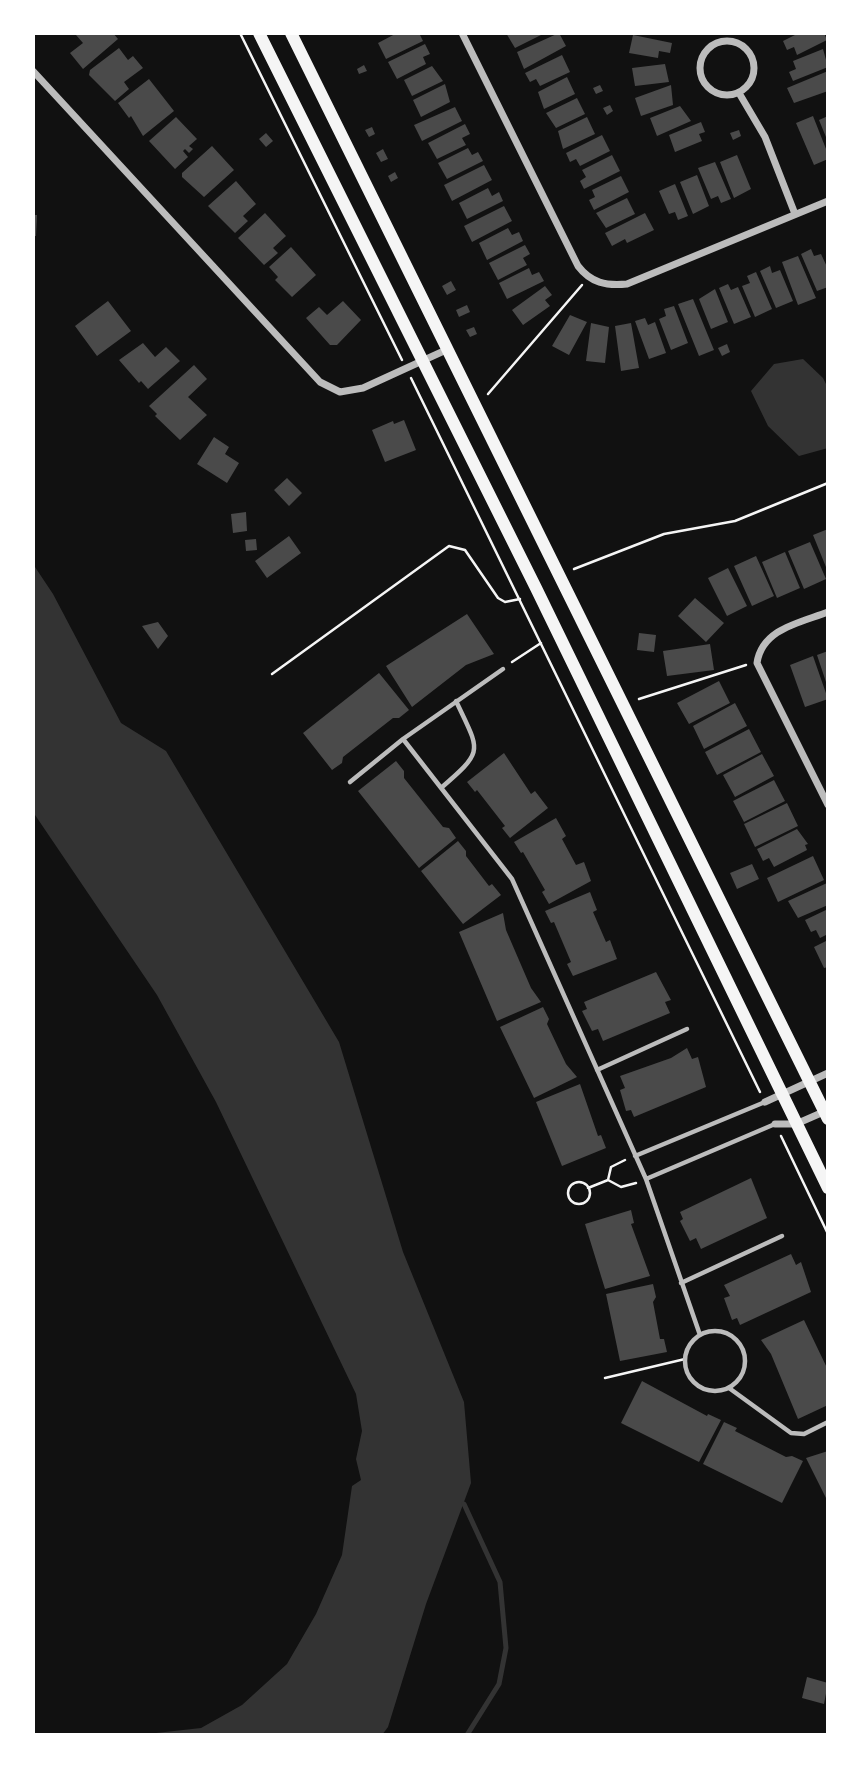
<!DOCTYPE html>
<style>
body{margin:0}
#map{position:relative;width:861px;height:1768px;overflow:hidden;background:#111;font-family:"Playfair Display",serif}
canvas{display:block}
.frame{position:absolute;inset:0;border:35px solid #fff;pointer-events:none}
</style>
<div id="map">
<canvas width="861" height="1768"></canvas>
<div class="frame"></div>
</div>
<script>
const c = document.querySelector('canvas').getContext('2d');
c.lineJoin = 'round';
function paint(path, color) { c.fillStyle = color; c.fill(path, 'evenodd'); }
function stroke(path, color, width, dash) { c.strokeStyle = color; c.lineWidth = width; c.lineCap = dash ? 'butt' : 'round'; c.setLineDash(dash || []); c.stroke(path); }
paint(new Path2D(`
 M803,359l20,19 5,10v60l-29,8 -31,-30 -17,-35 23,-27z
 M33,564l20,30 68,129 45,28 173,291 64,210 61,150 7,81 -45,121 -38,123 -6,8h-244l63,-7 41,-23 45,-41 29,-50 26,-59 10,-69 9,-6 -5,-21 6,-28 -6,-37 -140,-292 -59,-107 -124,-183z`), '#333');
stroke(new Path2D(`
 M464,1504l36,78 6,66 -7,36 -32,51`), '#333', 5);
paint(new Path2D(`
 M79,33h34l5,6 -35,30 -13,-16 13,-10 -7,-8z
 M397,33h22l4,8 -37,18 -8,-16z
 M506,33h39l-30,15z
 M559,33l7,13 -42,23 -7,-17z
 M799,33h25l3,7 -30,15 -3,-8 -7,3 -4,-9z
 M633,35l39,8 -2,10 -11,-2 -1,7 -29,-5z
 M425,44l5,10 -7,3 3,7 -29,15 -9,-17z
 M119,48l9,12 5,-4 10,12 -19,14 5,7 -14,12 -26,-26 1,-5z
 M823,49l5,18 -35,14 -4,-9 7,-3 -3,-8z
 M562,55l8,17 -30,14 -4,-7 -6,3 -5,-9z
 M665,64l4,18 -34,4 -3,-18z
 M364,65l3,6 -8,3 -2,-5z
 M432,66l11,15 -31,15 -8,-16z
 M828,71v20l-34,12 -7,-15z
 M567,77l8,17 -31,15 -6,-17z
 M149,79l25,32 -31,25 -12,-20 -2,2 -11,-15z
 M445,84l5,18 -29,15 -8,-17z
 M600,85l3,6 -7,3 -3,-6z
 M671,85l2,20 -32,11 -6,-18z
 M577,98l8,16 -29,14 -10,-15z
 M610,105l3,6 -6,4 -4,-7z
 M680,106l11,15 -34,15 -7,-18z
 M455,107l7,14 -40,20 -8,-16z
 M813,116l15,38v5l-14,6 -18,-42z
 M828,116v26l-9,-22z
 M176,117l21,22 -8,7 4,3 -4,4 -4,-4 -2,2 5,6 -13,12 -26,-28z
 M587,117l8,17 -32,15 -5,-18z
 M701,122l4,10 -6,2 3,7 -27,11 -6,-17z
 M465,124l5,10 -8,4 4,7 -29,14 -9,-16z
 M372,127l3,7 -6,3 -4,-7z
 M739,130l2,6 -8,4 -3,-7z
 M266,133l7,8 -7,6 -7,-8z
 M602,135l8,16 -30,15 -4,-7 -6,3 -4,-9z
 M212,146l22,24 -30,27 -22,-20v-4z
 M468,148l4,7 6,-3 5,9 -36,18 -9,-16z
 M383,149l5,10 -7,3 -5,-9z
 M612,155l8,16 -36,18 -4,-8 6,-4 -4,-7z
 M737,155l14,34 -17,9 -14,-36z
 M715,162l16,37 -10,4 -3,-7 -7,3 -13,-31z
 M484,165l8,15 -40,21 -8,-16z
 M395,172l3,6 -7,4 -3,-6z
 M697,175l12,31 -16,8 -13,-32z
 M621,176l8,16 -35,18 -5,-10 6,-3 -3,-7z
 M236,181l20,23 -13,12 5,5 -13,12 -27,-27z
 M675,184l13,32 -10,4 -3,-8 -6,2 -10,-23z
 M488,188l4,8 7,-4 4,9 -36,18 -8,-16z
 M627,198l8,16 -29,14 -10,-15z
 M504,206l8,15 -40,21 -8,-16z
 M265,213l21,23 -13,12 5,5 -14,12 -26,-27z
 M645,213l9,17 -27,13 -2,-4 -13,7 -7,-13z
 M33,215h4l-1,21h-3z
 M508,228l4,7 7,-3 4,9 -36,19 -8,-17z
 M525,245l5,9 -7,4 4,7 -29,15 -9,-17z
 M291,247l25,28 -24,22 -17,-17 3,-3 -9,-10z
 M811,249l3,7 7,-2 7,15v18l-11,4 -16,-37z
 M798,256l18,42 -18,7 -16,-43z
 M770,266l2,7 8,-3 13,31 -17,7 -16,-37z
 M529,268l3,7 7,-3 5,9 -37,18 -8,-16z
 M756,272l16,37 -17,8 -13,-31 8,-3 -3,-7z
 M451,281l5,9 -9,5 -5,-9z
 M728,284l3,6 7,-3 13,30 -17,7 -15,-36z
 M545,286l7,9 -7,5 5,6 -27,19 -11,-15z
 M715,289l13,33 -17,7 -12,-30z
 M693,299l21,51 -15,6 -21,-52z
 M108,301l23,30 -34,25 -22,-30z
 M343,301l18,19 -24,25h-7l-24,-27 13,-11 8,8z
 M467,305l3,7 -11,5 -3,-7z
 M674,306l14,37 -17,7 -12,-31 7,-3 -2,-7z
 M570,315l17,7 -18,33 -17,-9z
 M645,318l3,7 7,-3 11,31 -17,6 -14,-38z
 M591,323l18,4 -4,36 -19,-2z
 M631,323l8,45 -18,3 -6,-45z
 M474,327l3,7 -7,3 -4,-7z
 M143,343l12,14 11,-10 14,14 -32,28 -7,-8 -2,2 -20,-23z
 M727,344l3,8 -8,4 -4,-8z
 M194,365l13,14 -19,18 19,18 -27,25 -25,-24 2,-2 -8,-8z
 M404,420l12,30 -31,12 -13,-32 21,-9 1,3z
 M214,437l15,10 -4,7 14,9 -12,20 -30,-19z
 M287,478l15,15 -13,13 -15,-16z
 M246,512l1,19 -14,2 -2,-19z
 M828,529v43l-15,-37z
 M289,536l12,17 -34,25 -12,-17z
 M256,539l1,11 -11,1 -1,-11z
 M810,542l16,37 -22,10 -16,-38z
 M785,552l15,36 -23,10 -15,-36z
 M756,556l18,40 -22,10 -18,-40z
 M728,568l19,38 -20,10 -19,-38z
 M695,598l29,25 -18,19 -28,-26z
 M467,614l27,40 -28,11 -54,42 -26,-41z
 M158,622l10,14 -10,13 -16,-23z
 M639,633l17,2 -2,17 -17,-2z
 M710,644l4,26 -47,6 -4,-25z
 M828,651v34h-1l-10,-30z
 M813,656l15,43 -23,8 -15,-42z
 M379,673l30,37 -10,8h-6l-50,39 -1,6 -10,7 -29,-37z
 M719,681l11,22 -41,21 -12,-21z
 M735,703l12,23 -43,23 -11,-23z
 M749,729l12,23 -44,23 -12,-23z
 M504,753l27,41 4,-3 13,17 -38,30 -8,-10 3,-2 -28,-36 -2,2 -8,-10z
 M762,754l12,22 -39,21 -12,-22z
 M396,761l8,10v7l39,49 6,1 7,10 -37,30 -61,-77z
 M774,780l11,21 -41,21 -11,-21z
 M787,803l11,23 -43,21 -11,-23z
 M556,818l10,18 -4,3 14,26 8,-3 7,19 -42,23 -7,-12 3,-2 -22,-38 -2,1 -7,-11z
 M797,829l11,15 -3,1 2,5 -33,17 -5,-9 -6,3 -6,-12z
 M458,841l8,10v5l23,30 3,-2 9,11 -38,29 -42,-53z
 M813,856l11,24 -46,22 -11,-24z
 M752,864l7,15 -22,10 -7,-16z
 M827,883l1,22 -30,13 -10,-17z
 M590,892l7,18 -4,2 13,30 4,-2 7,19 -44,17 -6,-12 4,-2 -17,-40 -3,1 -6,-12z
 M828,909v25l-8,4 -4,-8 -5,2 -6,-12z
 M503,913l3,17 25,58 10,14 -44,19 -38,-89z
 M828,940v27l-4,1 -10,-21z
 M656,972l15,28 -6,2 5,11 -67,28 -5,-12 -6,2 -10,-20 5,-2 -3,-7z
 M543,1007l6,12 -2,5 19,40 11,13 -43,21 -34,-71z
 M687,1048l5,11 6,-2 8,30 -72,30 -3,-7 -5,1 -6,-21 5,-2 -5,-12 51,-18z
 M580,1084l18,52 3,-1 5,13 -44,18 -26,-64z
 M751,1178l16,40 -66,31 -5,-11 -6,3 -10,-20 3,-2 -3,-7z
 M631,1210l3,13 -3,1 19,52 -45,13 -20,-65z
 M791,1254l5,11 5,-3 10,30 -71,33 -3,-7 -5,2 -8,-22 6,-2 -6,-11z
 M653,1284l3,13 -3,5 7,37h4l3,13 -47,9 -14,-67z
 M804,1320l24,50v35l-30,14 -27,-65 -10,-14z
 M642,1381l65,35 1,-2 13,6 -22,42 -78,-39z
 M724,1422l13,6 -2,3 51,26 6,-1 11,5 -21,42 -79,-39z
 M828,1451v51l-22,-44z
 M807,1677l21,6 -4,21 -22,-6z`), '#4a4a4a');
stroke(new Path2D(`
 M240,33l162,327
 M411,378l349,714
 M488,394l94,-109
 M574,569l90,-35 71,-13 93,-38
 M512,662l29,-19
 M272,674l177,-128 16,4 33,48 7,4 15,-3
 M639,699l107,-34
 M781,1136l47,98
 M625,1160l-14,7 -3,13 13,7 15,-4
 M568 1193a11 11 0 1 1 22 0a11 11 0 1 1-22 0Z
 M588,1188l20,-8
 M605,1378l80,-19`), '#f5f5f5', 2.5);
stroke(new Path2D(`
 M403,739l109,140 134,300 54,156
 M350,782l53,-43 100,-70
 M441,788c44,-38 39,-36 15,-87
 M597,1070l90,-41
 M635,1156l130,-54
 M646,1179l129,-55
 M681,1283l101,-47
 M685 1361a30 30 0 1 1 60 0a30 30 0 1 1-60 0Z
 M729,1388l62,45 13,1 24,-12`), '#bcbcbc', 4.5);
stroke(new Path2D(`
 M462,33l116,233c13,17 28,20 49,18l201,-83
 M700 68a27 27 0 1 1 54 0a27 27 0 1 1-54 0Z
 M33,71l287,311 20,10 23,-4 83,-38
 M739,93l26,44 30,77
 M828,612c-29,11 -66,17 -71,51l71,142
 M765,1102l63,-29
 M775,1124h21l32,-14`), '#bcbcbc', 7);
stroke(new Path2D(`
 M259,33l277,555 292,600
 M291,33l537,1086`), '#f5f5f5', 12);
</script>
